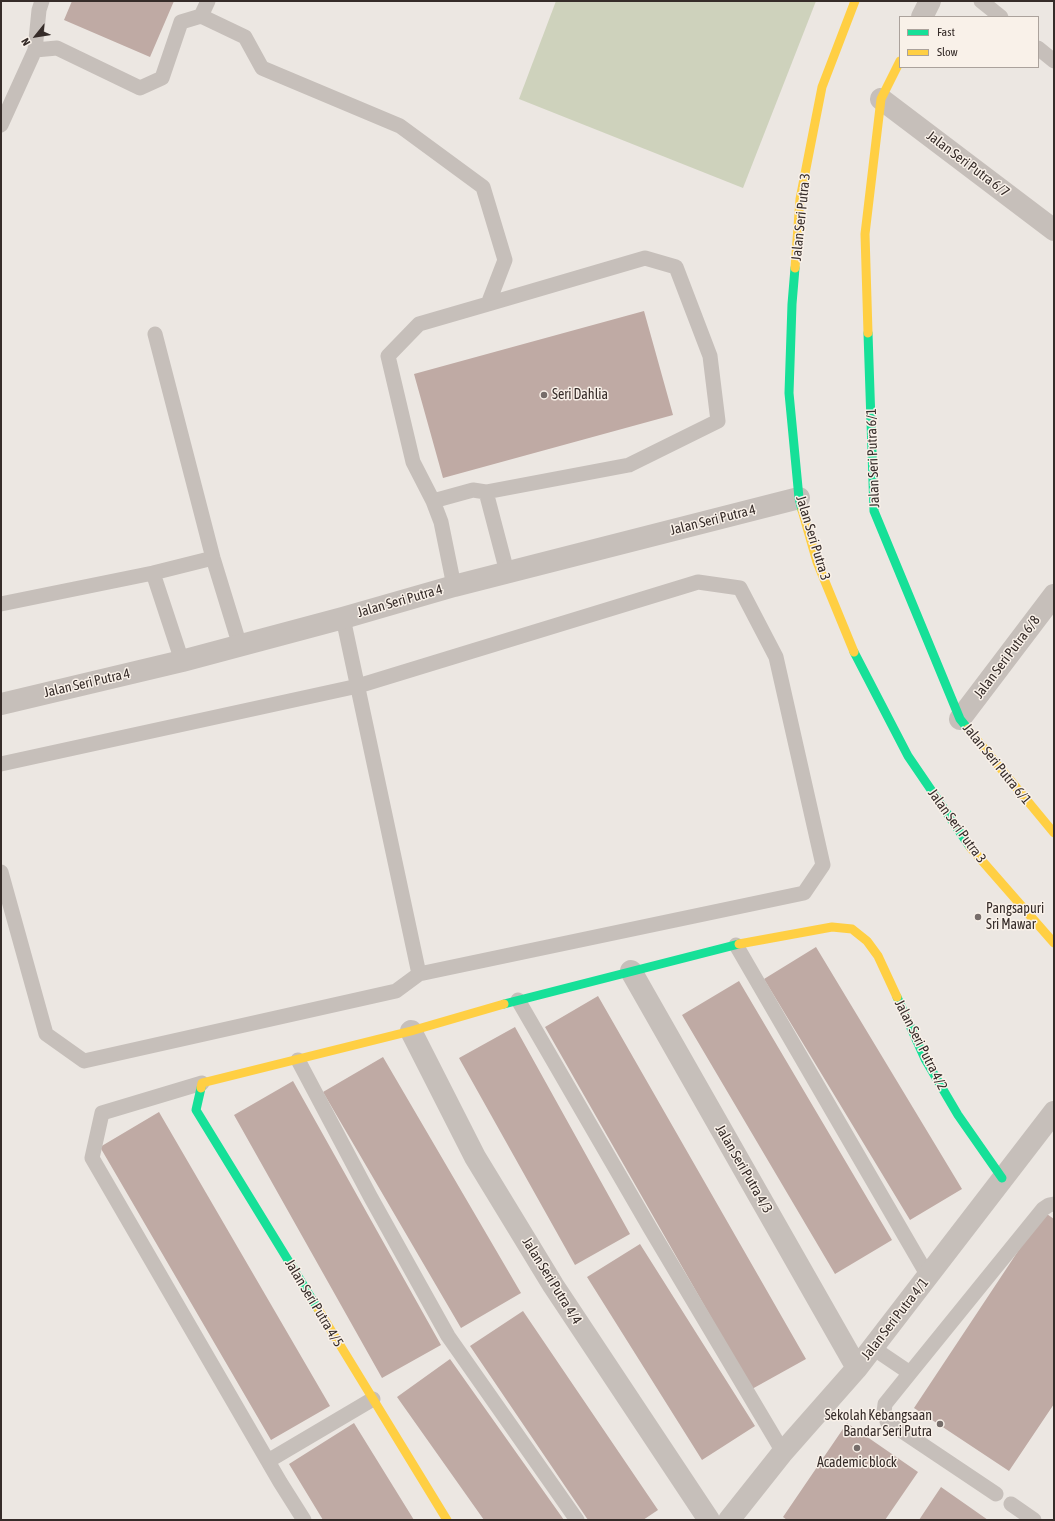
<!DOCTYPE html>
<style>
body{margin:0}
#map{position:relative;width:1055px;height:1521px;overflow:hidden;background:#ece7e2;font-family:"Asap Condensed",sans-serif}
canvas{display:block}
.frame{position:absolute;inset:0;border:2px solid #362c29;pointer-events:none}
.legend{position:absolute;left:899px;top:16px;width:140px;height:52px;box-sizing:border-box;background:#f9f1e9;border:1px solid #aba29c;margin:0;padding:5px 7px;list-style:none;font-size:12px;color:#362c29}
.legend li{display:flex;align-items:center;gap:8px;height:20px}
.legend b{width:20px;border:1px solid #aba29c}
.north{position:absolute;left:16px;top:16px;width:40px;height:40px;-webkit-text-stroke:3px #f9f1e9;paint-order:stroke;rotate:240deg;font-size:11px;font-weight:700;line-height:16px;text-align:center;color:#362c29}
.north::after{content:'';display:block;margin:auto;width:14px;height:18px;background:#362c29;clip-path:polygon(50% 0,100% 100%,50% 72%,0 100%)}
</style>
<div id="map">
<canvas width="1055" height="1521"></canvas>
<div class="frame"></div>
<ul class="legend">
<li><b style="height:5px;background:#16e098"></b>Fast</li>
<li><b style="height:5px;background:#ffcf43"></b>Slow</li>
</ul>
<div class="north">N</div>
</div>
<script>
const c = document.querySelector('canvas').getContext('2d');
c.lineJoin = 'round';
function paint(path, color) { c.fillStyle = color; c.fill(path, 'evenodd'); }
function stroke(path, color, width, dash) { c.strokeStyle = color; c.lineWidth = width; c.lineCap = dash ? 'butt' : 'round'; c.setLineDash(dash || []); c.stroke(path); }
function label(font, color, halo, rows, align = 'center') {
  c.font = font + ' "Asap Condensed",sans-serif'; c.lineWidth = 3; c.setLineDash([]); c.textBaseline = 'middle'; c.strokeStyle = halo; c.fillStyle = color; for (const [text, x, y, turn = 0] of rows) {
    c.save(); c.translate(x, y); c.rotate((+turn || 0) * Math.PI / 180); c.textAlign = isNaN(turn) ? turn : align; if (halo) c.strokeText(text, 0, 0); c.fillText(text, 0, 0); c.restore();
  }
}
paint(new Path2D(`
 M556,1h260l-73,187 -224,-89z`), '#ced2bc');
paint(new Path2D(`
 M72,1h102l-24,56 -86,-37z
 M644,311l29,104 -230,63 -29,-104z
 M816,947l146,242 -52,31 -146,-241z
 M739,981l153,259 -57,34 -153,-259z
 M598,996l208,363 -54,30 -207,-362z
 M515,1027l115,207 -55,31 -116,-207z
 M383,1057l138,236 -60,35 -138,-236z
 M293,1081l148,264 -59,33 -148,-263z
 M159,1112l171,294 -59,34 -171,-293z
 M1044,1212l10,7v185l-45,67 -95,-63z
 M640,1244l115,182 -53,34 -115,-183z
 M523,1311l135,199 -15,10h-55l-118,-174z
 M450,1359l114,161h-80l-87,-123z
 M354,1423l60,97h-91l-34,-56z
 M847,1423l71,49 -33,48h-98l-4,-3z
 M941,1487l47,33h-69z`), '#bfaaa4');
stroke(new Path2D(`
 M981,1l20,16
 M201,16l7,-15
 M1038,48l16,13
 M35,50l4,-40 3,-9
 M1,125l34,-75 22,-2 83,40 22,-10 19,-56 20,-6 44,21 17,31 138,58 83,61 22,73 -17,44 -69,20 -31,32 25,106 20,39 8,21 13,64
 M155,334l58,224 27,88
 M486,492l21,80
 M433,501l40,-11 13,2 143,-27 89,-44 -8,-65 -34,-89 -31,-9 -157,46
 M153,573l29,88
 M1,604l152,-31 60,-15
 M343,618l76,356
 M1,764l357,-78 340,-104 42,6 36,69 47,208 -19,28 -385,81 -23,17 -312,70 -38,-27 -45,-162
 M736,945l192,331
 M518,1000l132,228 133,224
 M298,1060l72,136 78,140 129,184
 M202,1083l-100,30 -10,45 188,324 24,38
 M873,1348l37,25 133,-164 6,-4 5,-1
 M910,1373l-25,31 -1,9 3,8 109,73
 M268,1461l105,-62
 M1011,1504l23,16`), '#c6bfba', 15);
stroke(new Path2D(`
 M922,17l8,-16
 M881,99l173,131
 M1,704l181,-43 161,-43 111,-32 345,-88
 M960,719l94,-124
 M631,971l226,397
 M411,1031l64,126 78,128 156,235
 M729,1520l54,-68 74,-84 197,-256`), '#c6bfba', 22);
stroke(new Path2D(`
 M795,268l-3,36 -3,89 10,105 3,12
 M868,333l6,178 86,208 8,10
 M854,652l54,104 62,91
 M897,997l28,62 33,56 44,63
 M504,1004l235,-60
 M201,1088l-5,22 122,199`), '#16e098', 9);
stroke(new Path2D(`
 M795,268l5,-69 22,-112 33,-86
 M868,333l-3,-99 16,-135 19,-38
 M802,510l15,52 37,90
 M968,729l86,104
 M970,847l84,96
 M739,944l93,-17 20,2 15,12 11,15 19,41
 M201,1088l1,-5 209,-52 93,-27
 M318,1309l129,211`), '#ffcf43', 9);
for (const [x, y, r, color] of [
 [544,395,4,"#766d6a"],
 [978,917,4,"#766d6a"],
 [940,1424,4,"#766d6a"],
 [857,1448,4,"#766d6a"]
]) { const dot = new Path2D(); dot.arc(x, y, r, 0, 2 * Math.PI); c.fillStyle = color; c.fill(dot); stroke(dot, '#f9f1e9', 1.5); }
label('14px', '#362c29', '#f9f1e9', [
 ["Jalan Seri Putra 6/7",968,164,37],
 ["Jalan Seri Putra 3",801,217,-84],
 ["Jalan Seri Putra 6/1",873,458,-92],
 ["Jalan Seri Putra 4",713,520,-14],
 ["Jalan Seri Putra 3",813,538,73],
 ["Jalan Seri Putra 4",400,601,-16],
 ["Jalan Seri Putra 6/8",1007,657,-53],
 ["Jalan Seri Putra 4",87,683,-13],
 ["Jalan Seri Putra 6/1",997,764,51],
 ["Jalan Seri Putra 3",957,826,54],
 ["Jalan Seri Putra 4/2",921,1045,63],
 ["Jalan Seri Putra 4/3",744,1169,60],
 ["Jalan Seri Putra 4/4",552,1281,58],
 ["Jalan Seri Putra 4/5",314,1303,59],
 ["Jalan Seri Putra 4/1",895,1319,-52]
]);
label('14px', '#362c29', '#f9f1e9', [
 ["Seri Dahlia",552,395],
 ["Pangsapuri",986,909],
 ["Sri Mawar",986,925],
 ["Sekolah Kebangsaan",932,1416,"right"],
 ["Bandar Seri Putra",932,1432,"right"],
 ["Academic block",857,1463,"center"]
], 'left');
</script>
